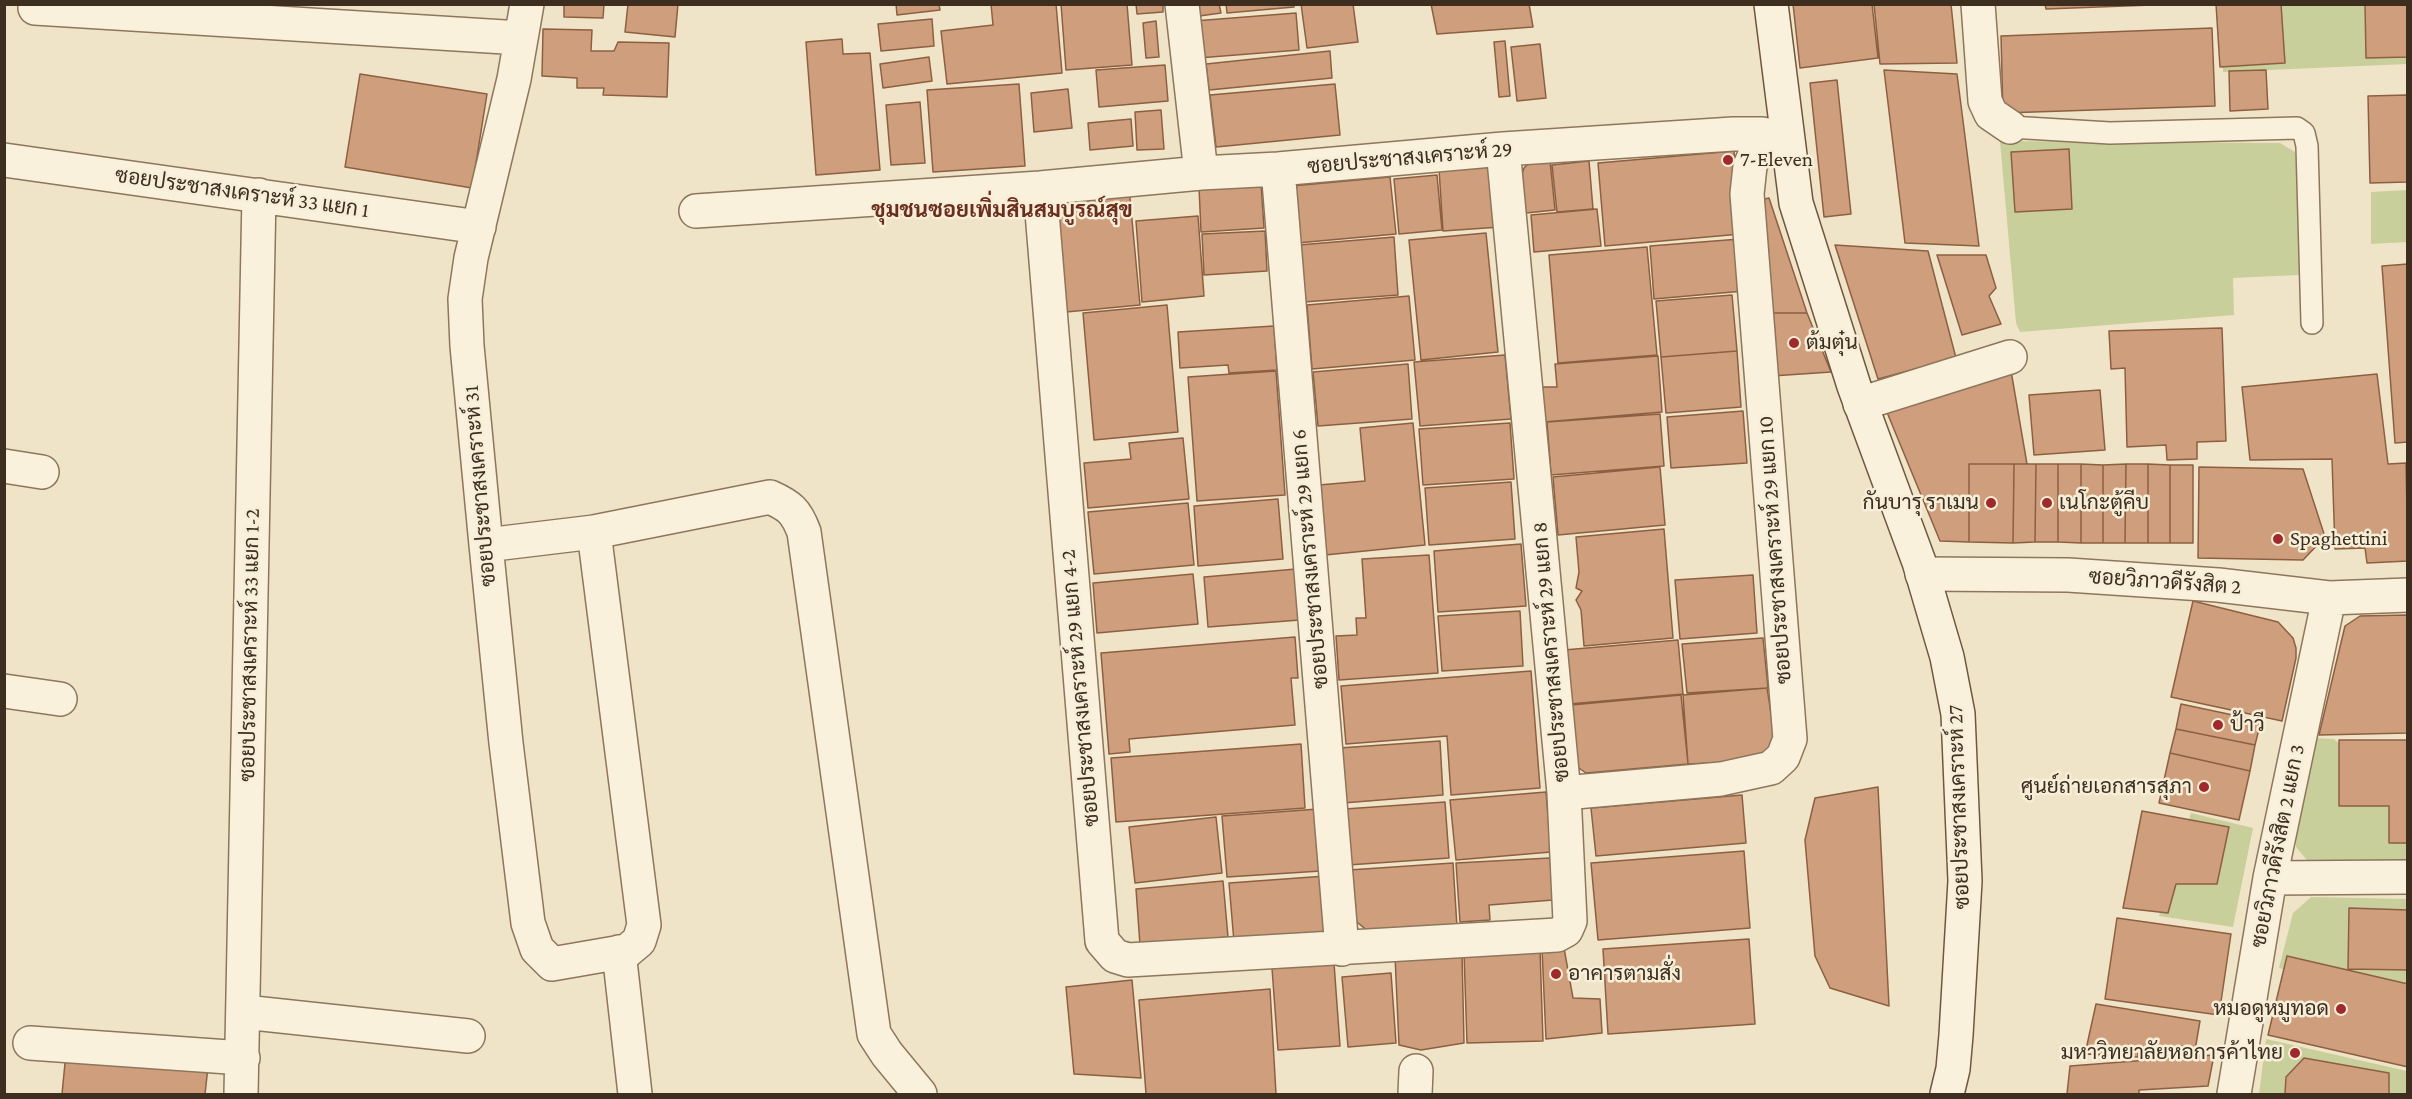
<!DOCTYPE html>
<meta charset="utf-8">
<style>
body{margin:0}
#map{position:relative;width:2412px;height:1099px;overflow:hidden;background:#f0e4c8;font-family:"Crimson Pro",serif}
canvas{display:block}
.frame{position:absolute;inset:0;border:6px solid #3d2e20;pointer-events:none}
</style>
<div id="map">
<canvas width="2412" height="1099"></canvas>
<div class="frame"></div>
</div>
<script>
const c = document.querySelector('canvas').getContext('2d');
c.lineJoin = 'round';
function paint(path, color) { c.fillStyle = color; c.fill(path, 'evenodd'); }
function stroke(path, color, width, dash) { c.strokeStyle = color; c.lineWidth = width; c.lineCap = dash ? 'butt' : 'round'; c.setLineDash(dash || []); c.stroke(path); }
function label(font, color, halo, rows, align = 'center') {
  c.font = font + ' "Crimson Pro",Sarabun,serif'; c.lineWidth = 5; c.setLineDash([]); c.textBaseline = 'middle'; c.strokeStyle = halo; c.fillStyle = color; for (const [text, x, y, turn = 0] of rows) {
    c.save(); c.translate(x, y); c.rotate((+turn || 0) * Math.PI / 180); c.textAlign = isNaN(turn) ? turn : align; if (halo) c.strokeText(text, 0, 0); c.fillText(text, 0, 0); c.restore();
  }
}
paint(new Path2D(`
 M2219,5h188v59l-184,8z
 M2000,141l280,2 15,9 7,57 -3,66 -66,3 1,37 -214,17 -4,-9z
 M2407,190v52l-36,2v-52z
 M2314,738l20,1 73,64v63l-96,-1 -15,-18v-13z
 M2191,813l62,15 -20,99 -74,-11z
 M2311,897l96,2v109l-128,-40 14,-55z
 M2266,1039l141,32v23h-148z`), '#c9cf9b');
const building = new Path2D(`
 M564,4h40l-1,14 -39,-1z
 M628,4h50l-3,33 -50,-5z
 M896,4h43l1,6 -43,5z
 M991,4h65l6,69 -115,11 -6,-53 52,-6z
 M1061,4h66l5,61 -66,5z
 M1136,4h27v8l-26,2z
 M1190,4h29l2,9 -29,4z
 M1226,4h68v3l-67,6z
 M1301,4h52l5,38 -51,6z
 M1431,4h98l4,23 -96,7z
 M1793,4h79l6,54 -78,10z
 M1874,4h77l6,59 -77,1z
 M2045,4h133l-132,5z
 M2216,4h65l4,59 -65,4z
 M2365,4h43v53l-42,1z
 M1296,13l3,37 -101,8 -4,-37z
 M932,19l2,27 -53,5 -3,-27z
 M1156,21l3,36 -13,1 -3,-35z
 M2212,28l3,78 -212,7 -2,-77z
 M543,29l49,1 -1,21h23l4,-9 51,1 -2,54 -64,-2 1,-7h-27v-10l-35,-2z
 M842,39l1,15 27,-1 10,117 -64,5 -10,-133z
 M1505,41l5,55 -11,1 -5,-55z
 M1540,44l6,54 -29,3 -6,-54z
 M1330,51l2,27 -123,12 -3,-26z
 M929,57l3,24 -49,7 -3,-24z
 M1165,65l3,36 -69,6 -3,-37z
 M1884,70l73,4 22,172 -74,-3z
 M2266,70l2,39 -38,2 -1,-40z
 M360,74l127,20 -15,94 -127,-21z
 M1837,80l14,134 -27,3 -14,-134z
 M1019,84l6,82 -92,6 -6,-82z
 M1335,84l5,51 -124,12 -6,-52z
 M1068,89l4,39 -38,4 -3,-39z
 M2408,95v87l-38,1 -2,-87z
 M920,102l5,61 -34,2 -5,-60z
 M1161,110l3,39 -27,1 -2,-38z
 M1131,119l2,27 -43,4 -2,-27z
 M2069,149l3,60 -57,3 -4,-60z
 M1734,151l7,83 -136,12 -7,-83z
 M1550,161l5,49 -29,3 -4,-39 2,-6 4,-4z
 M1589,161l4,48 -36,3 -5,-47z
 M1495,165l5,62 -57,4 -4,-62z
 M1437,175l5,55 -43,4 -5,-55z
 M1390,177l6,57 -99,9 -5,-57z
 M1261,183l3,45 -63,4 -2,-45z
 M1129,188l11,117 -74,7 -10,-106 15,-12z
 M1769,198l38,115h-39l-8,-113z
 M1597,209l4,37 -67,6 -3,-37z
 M1198,216l6,80 -62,6 -6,-81z
 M1265,231l2,40 -63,4 -2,-41z
 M1486,233l12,119 -77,8 -12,-120z
 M1394,237l4,58 -94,7 -5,-57z
 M1740,239l4,52 -90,8 -4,-53z
 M1835,245l93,6 28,107 -78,21z
 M1647,247l10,108 -99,8 -9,-108z
 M1937,255h49l10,33 -7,8 12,28 -39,11z
 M2408,264v178l-13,1 -13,-177z
 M1732,295l5,56 -76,6 -5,-56z
 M1409,296l6,64 -103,9 -5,-64z
 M1167,305l11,127 -84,8 -11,-127z
 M1768,313h39l24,59 -59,4z
 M1274,326l3,44 -48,3 -1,-8 -48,3 -2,-36z
 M2222,328l4,113 -29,1v17l-30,1 -1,-15 -39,2 -2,-79 -14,1 -2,-38z
 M1737,351l4,56 -75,6 -5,-56z
 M1505,355l6,64 -91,7 -6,-64z
 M1658,356l4,56 -118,10 -2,-35h15l-2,-23z
 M1408,364l4,55 -94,7 -5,-54z
 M2010,365l17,99h-58v78l-29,-1 -56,-136z
 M1276,371l9,124 -88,6 -9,-124z
 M2377,374l11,90 18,-1 2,98 -41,2 -2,-15 -30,1 -3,-90 -82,1 -8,-73z
 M2100,390l5,60 -71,5 -5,-60z
 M1743,411l4,52 -76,5 -4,-51z
 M1660,414l4,52 -113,9 -4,-53z
 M1413,423l12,122 -100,10 -6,-70 46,-4 -5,-53z
 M1510,423l4,56 -91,6 -4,-56z
 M1183,438l6,61 -101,9 -4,-45 47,-4 -2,-16z
 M1969,464h45l-1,79 -44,-1z
 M2014,464h22l-1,78 -22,1z
 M2036,464h22v78h-23z
 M2058,464h23v79l-23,-1z
 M2081,464l22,1v78h-22z
 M2126,464h22v79h-23z
 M2126,464l-1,79h-22v-78z
 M2148,464l22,1v78h-22z
 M2170,465h23v78h-23z
 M1660,467l5,58 -107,10 -5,-58z
 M2199,467l104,2 22,68 -22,23 -105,-2z
 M1511,482l4,57 -86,6 -4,-57z
 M1278,499l5,60 -85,7 -4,-60z
 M1188,503l6,62 -100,9 -6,-62z
 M1664,529l9,109 -89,8 -3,-36 -5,-10 6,-9 -6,-3 3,-16 -3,-35z
 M1521,544l5,62 -88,6 -4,-61z
 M1429,555l9,118 -99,7 -3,-44 21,-1 -1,-17h10l-4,-59z
 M1296,569l4,51 -92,7 -4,-50z
 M1193,574l5,50 -101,9 -4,-50z
 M1753,575l4,58 -77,6 -5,-59z
 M2193,601l85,21 15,16 3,10v10l-14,63 -111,-24z
 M1520,611l3,55 -81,5 -4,-55z
 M2408,615v118l-89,2 26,-109 15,-10z
 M1295,637l3,41h-7l4,47 -166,14 1,13 -21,2 -8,-101z
 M1763,638l5,50 -81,5 -5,-49z
 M1678,640l5,54 -114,10 -5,-54z
 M1531,671l9,117 -89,7 -4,-59 -101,8 -5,-58z
 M1767,688l8,51 -13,22 -74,3 -5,-69z
 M1681,695l7,69 -102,9 -10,-7 -5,-61z
 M2181,704l80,17 -6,24 -79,-16z
 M2176,729l79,16 -5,26 -80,-18z
 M2339,740h69v103h-19v-37h-50z
 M1440,741l3,54 -100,8 -4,-55z
 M1301,744l4,64 -189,14 -5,-64z
 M2170,753l80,18 -11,49 -80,-17z
 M1878,787l11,219 -59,-18 -15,-32 -10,-116 10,-42z
 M1546,792l5,60 -95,8 -6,-60z
 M1742,795l4,48 -150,13 -5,-48z
 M1445,802l4,56 -101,7 -3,-56z
 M1318,809l3,62 -94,6 -5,-61z
 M2142,811l87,16 -12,57h-41l-8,29 -45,-5z
 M1216,817l6,56 -87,10 -6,-56z
 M1744,851l6,77 -152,12 -7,-77z
 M1550,858l3,42 -64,5 1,15 -30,2 -4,-59z
 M1453,863l4,64 -88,5 -17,-14 -3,-48z
 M1326,876l4,49 -9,11 -87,6 -5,-59z
 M1223,881l5,56 -88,8 -4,-56z
 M2349,908l59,2v60l-60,-1z
 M2117,918l114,16 -12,81 -114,-16z
 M1749,939l6,85 -147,10 -5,-85z
 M1564,948l9,50 27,1 2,34 -56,6 -4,-90z
 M1540,950l3,91 -76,2 -3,-90z
 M1462,953l2,90 -43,7 -22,-5 -4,-89z
 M2287,956l121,28v83l-140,-32z
 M1334,963l6,83 -62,4 -6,-82z
 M1391,973l5,70 -48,4 -6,-70z
 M1132,980l9,98 -67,-4 -8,-87z
 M1270,989l6,105h-130l-7,-94z
 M2096,1004l104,17 -5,29 -14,-4 -2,7 -41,-1v5l-53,-3z
 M66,1053l142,14 -3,27h-143z
 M2214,1055l-6,31 -69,4v4h-72l3,-28z
 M2304,1058l85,15v21h-104l1,-17z`);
paint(building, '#cf9f7d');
stroke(building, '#8d5f41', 1.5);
const lane = new Path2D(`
 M2010,127l100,6 187,-5 7,5 3,13 5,177`);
const street = new Path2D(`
 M527,4l-13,75 -43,179 -6,41 2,47 19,199 20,198 22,180 9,26 15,15 75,-13 12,-10 5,-16 -50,-393
 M1182,4l19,169 77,-4 225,-20 230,-15h29l24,4
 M1978,4l7,97 6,13 19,13
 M35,8l486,30
 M4,160l475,67
 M1278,169l64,780
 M1040,188l62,753 13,15 13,4 429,-25 9,-5 4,-9 -6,-128 -61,-644
 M696,211l344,-23 161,-15
 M1860,404l150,-47
 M4,466l38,6
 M486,545l108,-13 176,-35c20,9 26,14 34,35l70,502 13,20 33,40
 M1922,574l146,1 150,10 111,13 79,-3
 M4,691l56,8
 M1564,793l157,-14 50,-11 12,-11 7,-18 -43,-545 3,-28 6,-14 31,-13
 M2270,878l138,-1
 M619,952l16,142
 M244,1012l224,24
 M30,1043l213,15
 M241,1094l18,-899
 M1415,1094l1,-23
 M2234,1094l36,-216 59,-280`);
const secondary = new Path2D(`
 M1771,4l25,199 58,183 65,176 28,95 11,57 7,167 -9,154 -3,34 -6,25`);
stroke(lane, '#8d765c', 24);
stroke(street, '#8d765c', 36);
stroke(secondary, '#6f573f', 36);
stroke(lane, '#faf1dc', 21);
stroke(street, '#faf1dc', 33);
stroke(secondary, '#faf1dc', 33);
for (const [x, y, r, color] of [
 [1728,160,6,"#9e2a2b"],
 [1794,343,6,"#9e2a2b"],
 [1991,503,6,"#9e2a2b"],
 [2047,503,6,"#9e2a2b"],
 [2278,539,6,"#9e2a2b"],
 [2218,725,6,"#9e2a2b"],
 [2204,787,6,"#9e2a2b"],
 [1556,974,6,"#9e2a2b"],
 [2341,1009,6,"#9e2a2b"],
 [2295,1053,6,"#9e2a2b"]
]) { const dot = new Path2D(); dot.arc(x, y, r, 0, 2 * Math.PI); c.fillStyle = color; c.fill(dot); stroke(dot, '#f7eed8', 2); }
label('21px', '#3d2e20', '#f7eed8', [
 ["ซอยประชาสงเคราะห์ 29",1410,158,-5],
 ["ซอยประชาสงเคราะห์ 33 แยก 1",242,193,8],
 ["ซอยประชาสงเคราะห์ 31",480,486,-95],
 ["ซอยประชาสงเคราะห์ 29 แยก 10",1775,550,-94],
 ["ซอยประชาสงเคราะห์ 29 แยก 6",1310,559,-95],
 ["ซอยวิภาวดีรังสิต 2",2165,582,4],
 ["ซอยประชาสงเคราะห์ 33 แยก 1-2",250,645,-89],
 ["ซอยประชาสงเคราะห์ 29 แยก 8",1551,652,-95],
 ["ซอยประชาสงเคราะห์ 29 แยก 4-2",1080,688,-95],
 ["ซอยประชาสงเคราะห์ 27",1959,807,-92],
 ["ซอยวิภาวดีรังสิต 2 แยก 3",2278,846,-79]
]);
label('21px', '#3d2e20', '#f7eed8', [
 ["7-Eleven",1740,160],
 ["ต้มตุ๋น",1806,343],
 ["กันบารุ ราเมน",1979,503,"right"],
 ["เนโกะตู้คีบ",2059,503],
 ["Spaghettini",2290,539],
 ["ป้าวี",2230,725],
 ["ศูนย์ถ่ายเอกสารสุภา",2192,787,"right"],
 ["อาคารตามสั่ง",1568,974],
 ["หมอดูหมูทอด",2329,1009,"right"],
 ["มหาวิทยาลัยหอการค้าไทย",2283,1053,"right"]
], 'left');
label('bold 22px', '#6b2e1e', '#f7eed8', [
 ["ชุมชนซอยเพิ่มสินสมบูรณ์สุข",1002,210]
]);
</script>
